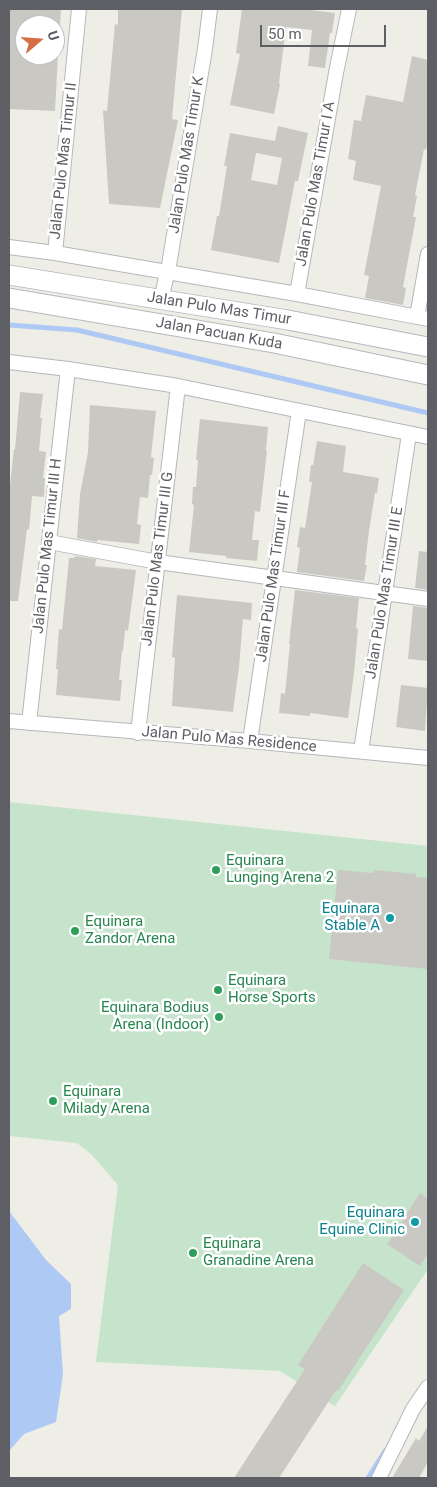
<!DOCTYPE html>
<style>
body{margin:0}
#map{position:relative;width:437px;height:1487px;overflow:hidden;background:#eeeee6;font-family:Roboto,sans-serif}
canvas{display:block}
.frame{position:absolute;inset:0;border:10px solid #5e5f65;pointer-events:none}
.north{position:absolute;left:15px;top:15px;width:50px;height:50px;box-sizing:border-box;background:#fff;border:1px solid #bfbfc1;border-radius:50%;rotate:72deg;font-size:14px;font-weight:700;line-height:20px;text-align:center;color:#5e5f65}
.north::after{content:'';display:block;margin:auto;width:18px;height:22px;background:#d56d45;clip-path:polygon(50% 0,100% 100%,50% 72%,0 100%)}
.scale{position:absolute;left:260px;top:25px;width:126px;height:22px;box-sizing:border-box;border:2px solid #5e5f65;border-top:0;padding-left:6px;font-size:15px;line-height:18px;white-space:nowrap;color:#5e5f65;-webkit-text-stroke:4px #fff;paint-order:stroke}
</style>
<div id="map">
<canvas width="437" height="1487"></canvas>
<div class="frame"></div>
<div class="north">U</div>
<div class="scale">50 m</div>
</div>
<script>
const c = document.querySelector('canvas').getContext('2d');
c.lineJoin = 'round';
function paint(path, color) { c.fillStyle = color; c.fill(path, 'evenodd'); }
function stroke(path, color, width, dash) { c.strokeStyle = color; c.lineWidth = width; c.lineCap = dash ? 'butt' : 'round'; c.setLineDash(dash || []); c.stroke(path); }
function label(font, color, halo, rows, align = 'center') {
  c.font = font + ' Roboto,sans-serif'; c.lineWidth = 5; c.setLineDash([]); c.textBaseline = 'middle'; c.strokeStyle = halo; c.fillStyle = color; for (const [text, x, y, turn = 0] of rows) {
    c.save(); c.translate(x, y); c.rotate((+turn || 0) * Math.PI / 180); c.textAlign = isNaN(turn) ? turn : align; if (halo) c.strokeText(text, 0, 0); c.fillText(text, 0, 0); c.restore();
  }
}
paint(new Path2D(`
 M9,802l419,44v423l-93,137 -55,-35 -184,-9 22,-177 -26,-30 -15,-12 -68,-7z`), '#c6e3cb');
paint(new Path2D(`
 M9,1211l37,49 25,24v25l-12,7 4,58 -7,48 -32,12 -15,17z`), '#afc9f5');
stroke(new Path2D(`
 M9,325l68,5 351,83
 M368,1478l17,-27`), '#afc9f5', 5);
paint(new Path2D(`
 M9,9h52l-1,16h-35l-1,30h34l-3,56 -46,-2z
 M118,9h64l-10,110 6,1 -18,88 -51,-4 -6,-94 4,1 8,-87 3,1z
 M242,9h61l32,4 -3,20h-2l-5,35 -17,-2 4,-36 -26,-3 -7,56 1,1 -6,30 -44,-9 10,-51 -4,-1z
 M412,56l16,4v79l-2,11 -2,-1 -9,46 2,1 -4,21h3l-13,70 3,1 -3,17 -38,-7 4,-22 -5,-1 17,-89 -28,-6 3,-19 -8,-2 6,-39 7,1 5,-26 37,7z
 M278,126l30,7 -10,48h-3l-16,82 -68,-13 6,-34h2l8,-50h-3l6,-33 45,8zM256,153l26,5 -5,27 -26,-5z
 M20,392l23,2 -3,24h2l-3,33 7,1 -3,26h2l-1,19 -12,-1 -3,34 -2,-1 -9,72h-9v-107l5,-45h1z
 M90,405l66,6 -5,46 3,1 -2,17h-2l-2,23 -8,-1 -3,27 4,1 -2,19 -42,-4v2l-20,-4 3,-44 8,-42z
 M200,419l68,8 -2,24h1l-7,61 -5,-1 -3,29h7l-2,21 -31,-3v-2l-37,-4 5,-47 -2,-1 1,-17h3l2,-27h-2z
 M317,441l29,5 -3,26 36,6 -2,15h-2l-6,38 -4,34h2l-3,16 -67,-9 3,-24 -3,-1 3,-20 5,1 7,-46h-3l2,-17h2z
 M419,551l9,1v38l-13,-2z
 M75,556l21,3 -1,7 41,4 -8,61 -3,-1 -2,21h-1l-3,29h3l-2,21 -64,-6 2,-26h-2l3,-40 3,1 7,-72h5z
 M295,590l64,8 -3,30 2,1 -4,44 -6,45 -38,-5v3l-31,-3 2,-20 4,1 5,-50h-1z
 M177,595l75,8 -1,17 -8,-1 -4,48 -6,45 -61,-6 3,-48 -3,-1z
 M413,606l15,2v53l-20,-2z
 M401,685l27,3 -3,43 -29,-4z
 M338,870l35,3 1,-3 42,4v3l12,1v91l-99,-10z
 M420,1193l8,6v54l-8,13 -33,-22z
 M363,1263l41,27 -66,101 -2,-1 -57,88h-45l71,-109 -7,-4z
 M428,1426v36l-9,16h-27l24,-40 3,3z`), '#cac8c3');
const street = new Path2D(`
 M9,247l46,6 242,41 131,25
 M55,253l24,-244
 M297,294l39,-221 13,-64
 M161,300l8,-35 36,-216 5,-40
 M417,317l11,-63
 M9,362l59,7 110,17 250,51
 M49,542l109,20 270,37
 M9,721l241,20 178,17
 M29,723l39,-354
 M138,733l40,-347
 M250,741l49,-330
 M361,751l48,-317
 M379,1478l34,-69 15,-22`);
const secondary = new Path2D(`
 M9,275l279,45 140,27
 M9,298l265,45 154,32`);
stroke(street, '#b6b7bb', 16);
stroke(secondary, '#b7b8be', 21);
stroke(street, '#fff', 14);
stroke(secondary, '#fff', 19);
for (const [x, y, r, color] of [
 [216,870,5,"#2e9e5b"],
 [390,918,5,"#0f9aa8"],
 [75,931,5,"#2e9e5b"],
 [218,990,5,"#2e9e5b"],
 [219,1017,5,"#2e9e5b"],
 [53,1101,5,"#2e9e5b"],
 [415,1222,5,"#0f9aa8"],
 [193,1253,5,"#2e9e5b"]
]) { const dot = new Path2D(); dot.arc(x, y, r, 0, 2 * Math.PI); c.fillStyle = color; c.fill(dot); stroke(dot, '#fff', 2); }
label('15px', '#5e5f65', '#fff', [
 ["Jalan Pulo Mas Timur K",187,155,-81],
 ["Jalan Pulo Mas Timur II",64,161,-84],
 ["Jalan Pulo Mas Timur I A",316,184,-80],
 ["Jalan Pulo Mas Timur",219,309,9],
 ["Jalan Pacuan Kuda",219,334,10],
 ["Jalan Pulo Mas Timur III H",48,546,-84],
 ["Jalan Pulo Mas Timur III G",158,559,-83],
 ["Jalan Pulo Mas Timur III F",274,576,-82],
 ["Jalan Pulo Mas Timur III E",385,593,-81],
 ["Jalan Pulo Mas Residence",229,740,5]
]);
label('15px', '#27864d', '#fff', [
 ["Equinara",226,861],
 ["Lunging Arena 2",226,878],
 ["Equinara",85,922],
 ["Zandor Arena",85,939],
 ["Equinara",228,981],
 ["Horse Sports",228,998],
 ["Equinara Bodius",209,1008,"right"],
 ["Arena (Indoor)",209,1025,"right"],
 ["Equinara",63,1092],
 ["Milady Arena",63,1109],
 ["Equinara",203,1244],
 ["Granadine Arena",203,1261]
], 'left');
label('15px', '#0d838f', '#fff', [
 ["Equinara",380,909],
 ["Stable A",380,926],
 ["Equinara",405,1213],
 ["Equine Clinic",405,1230]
], 'right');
</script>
